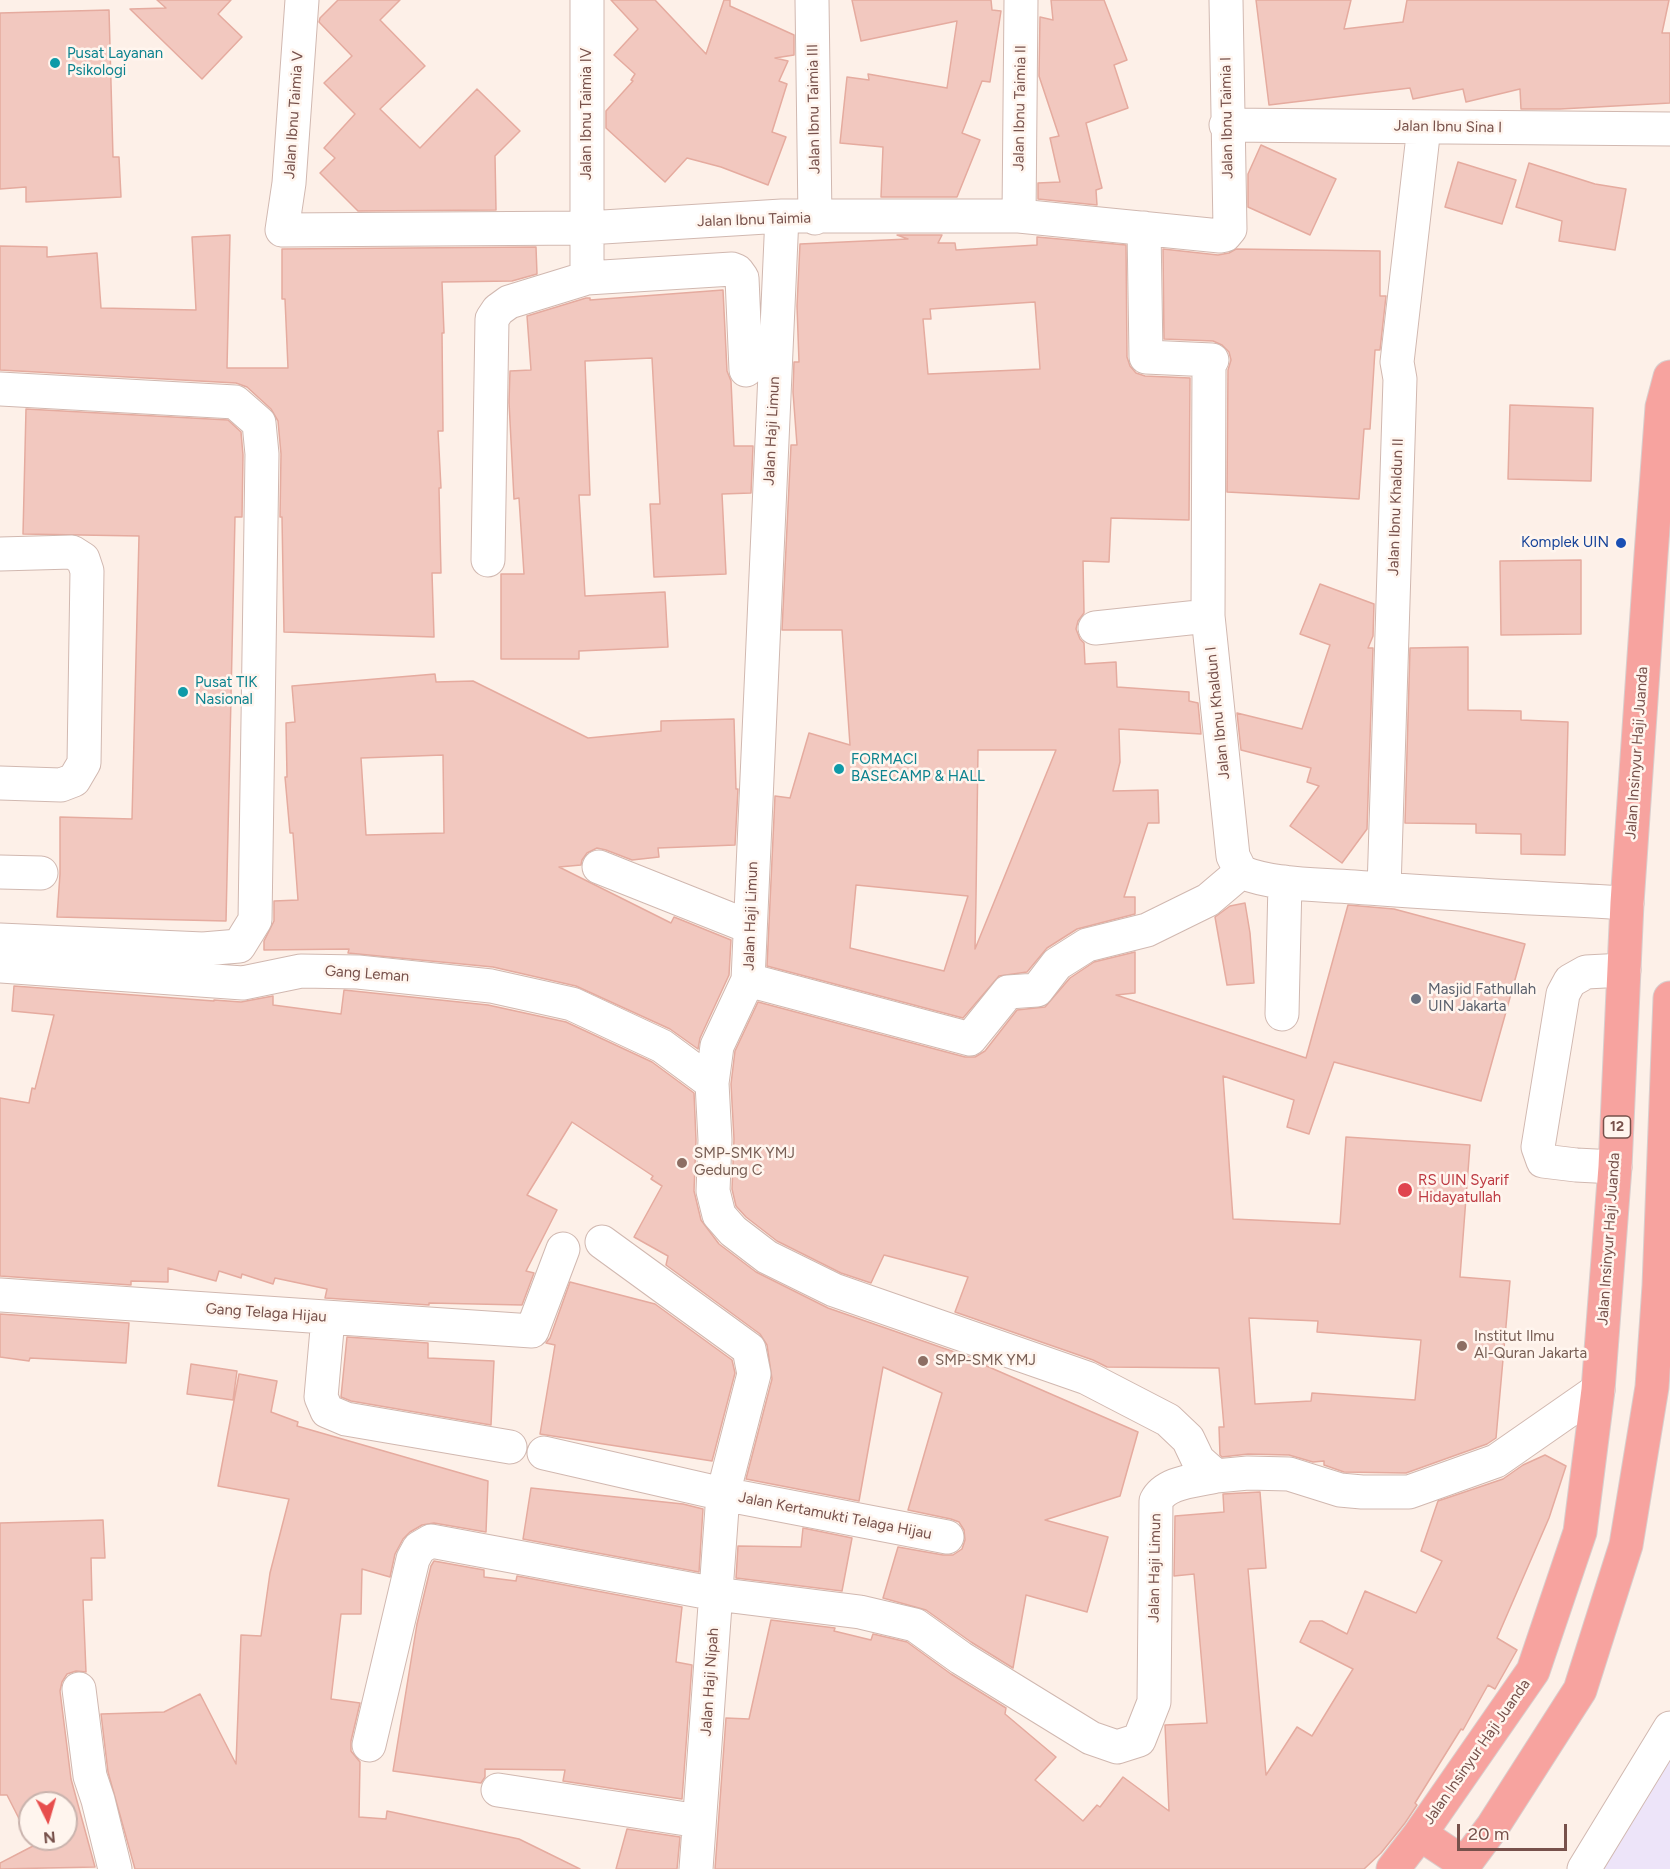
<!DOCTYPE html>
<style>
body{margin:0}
#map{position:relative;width:1670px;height:1869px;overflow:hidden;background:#fdf0e8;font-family:Figtree,sans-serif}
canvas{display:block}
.north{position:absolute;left:18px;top:1791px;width:60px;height:60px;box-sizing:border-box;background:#fff5ee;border:2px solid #c9b3ad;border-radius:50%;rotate:175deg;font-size:16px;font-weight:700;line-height:24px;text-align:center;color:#77514b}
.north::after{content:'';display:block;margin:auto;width:21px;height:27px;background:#e74e4d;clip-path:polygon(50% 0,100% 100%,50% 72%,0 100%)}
.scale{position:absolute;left:1457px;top:1824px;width:110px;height:27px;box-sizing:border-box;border:3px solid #77514b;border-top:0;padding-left:8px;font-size:18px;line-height:21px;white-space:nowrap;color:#77514b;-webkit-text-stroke:4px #fff5ee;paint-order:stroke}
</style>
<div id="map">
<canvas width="1670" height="1869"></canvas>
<div class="north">N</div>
<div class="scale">20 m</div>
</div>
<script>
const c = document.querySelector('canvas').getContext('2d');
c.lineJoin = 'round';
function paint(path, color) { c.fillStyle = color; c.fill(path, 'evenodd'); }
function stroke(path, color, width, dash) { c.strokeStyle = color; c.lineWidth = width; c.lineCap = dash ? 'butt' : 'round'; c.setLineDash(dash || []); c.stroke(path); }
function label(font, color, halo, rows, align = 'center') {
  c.font = font + ' Figtree,sans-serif'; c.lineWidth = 5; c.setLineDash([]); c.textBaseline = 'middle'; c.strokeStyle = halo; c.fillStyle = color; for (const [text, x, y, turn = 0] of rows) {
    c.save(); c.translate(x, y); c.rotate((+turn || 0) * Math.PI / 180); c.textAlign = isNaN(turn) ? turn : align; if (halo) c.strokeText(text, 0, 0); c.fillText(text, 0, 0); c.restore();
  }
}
paint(new Path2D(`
 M1670,1728v141h-86z`), '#ede4f9');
const building = new Path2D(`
 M157,0h74l-13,14 24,23 -40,42 -72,-70 36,-1z
 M338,0h62l-20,20 45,46 -45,43 40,39 57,-59 43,42 -25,25 1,54 -138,1 -38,-38 15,-15 -11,-10 31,-34 -31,-31 28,-27 -33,-34 1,-4z
 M611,0h44l51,54 18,-54h6v6l64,29v20l-19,3 13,3 -9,20 8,3 -15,48 14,5 -18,48 -47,-18 -34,-9 -22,24 -59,-54v-17l27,-30 -2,-1 4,-6 -21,-19 24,-26z
 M852,0h139l1,10 9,1 -11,71 -8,-1 -20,52 18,7 -23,57h-76l2,-50 -43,-4 7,-66 22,3 -1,-6 79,14 10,-67 -96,20z
 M1051,0h53l23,60 -13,5 14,43 -42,15 16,65 -6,2 1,15 -59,-6v-16l22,-1 -10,-44 9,-2 -20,-60 1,-59 13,3z
 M1256,0h95l-7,29 59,-7 4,-22h262l-7,33h8v70l-110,6h-39l-1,-20 -54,13 -3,-13 -50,10 -3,-11 -141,17z
 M109,10l4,147h6l2,40 -95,5v-15l-26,2v-176z
 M1261,145l75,34 -26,56 -62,-28v-33z
 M1458,162l58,18 -14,44 -57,-17z
 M1529,163l66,21 31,5 -11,61 -56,-9 3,-20 -46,-14z
 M230,235l-3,133h61l-3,-69h-3v-50l254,-2 1,27 -25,7 -70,1 2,51h-2l1,98h-5l3,57h-2l2,85h-9l2,64 -150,-5 -2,-115h-2l1,-63 -3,-33 -7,-12 -24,-22 -11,-4 -236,-13v-124l47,1v10l50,-4 4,55 95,2 -4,-73z
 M897,235h45l-4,8h17l1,7 81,-5v-8l89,8 1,112 3,9 6,7 9,3 45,2 -1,142 -78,-2 -2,44 -26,-1 1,52 -6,8 -2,8 4,10 4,4 1,21 31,-2 1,25 72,5v9l9,2 3,31 -82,-5 1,33 -7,29 45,-1 1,33h-11l-24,74h11v17l-58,15 -30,19 -20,24 -28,4 -36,42 -196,-52 8,-170 15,2 19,-65 41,12 -8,-115h-60l9,-185h6l-4,-53 1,-30h5l-2,-56 3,-62 108,-5zM1035,302l5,67 -112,5 -5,-55h8l-1,-10zM978,750h78l-81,199 1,-52zM856,885l112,11 -24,75 -94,-23z
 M1163,249l55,6 11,-2 7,-4 144,2v45h6l-6,54h-5l-5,79h-6l-5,70 -132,-7 1,-122 3,-10 -2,-8 -7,-7 -9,-4 -49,-2z
 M723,290l4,81 4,10 3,65h19l-2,47 -29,1 4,80 -72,3 -4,-73h10l-8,-146 -67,3 5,134h-11l6,101 80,-4 3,55 -89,4v8h-78v-85h23l-5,-76 -5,1 -5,-97 1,-31 21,-1 -4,-54 59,-18h4v2z
 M1510,405l83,3 -2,73 -83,-2z
 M26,409l202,11 13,12 2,23 -1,62h-7l-9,404 -169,-4 3,-43v-57l72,2 7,-283 -116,-2z
 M1581,560v74l-80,1 -1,-74z
 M1320,584l54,20 -1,32 -5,12h5l-6,181 -25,34 -52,-37 29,-40 -12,-4 4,-14 -70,-18 -4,-37 65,16 28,-84 -30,-11z
 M1468,647v63l53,1v9l47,2 -3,133 -44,-1v-20l-45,-1v-9l-71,-1 5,-175z
 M435,674l1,8 37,-1 115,57 73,-7v-10l73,-2 2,70h2l-3,56 -77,3 1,9 -27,3 -26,-10 -9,-2 -10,5 -5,7 -1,5 -22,2 112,56 3,-6 57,23 -2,35 -29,63 -2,11 -28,-20 -94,-43 -83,-19 -145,-14 1,-4 -85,1v-9l10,-20v-20l24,-1 -5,-67h-3l-5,-56h2l-1,-54 9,-1 -3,-36zM443,755l1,78 -78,2 -5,-77z
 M1245,903l5,30 4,50 -27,2 -12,-68 15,-11z
 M1348,905l46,4 131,35 -44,157 -147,-39 -25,72 -22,-7 7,-27 -71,-24 10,143 107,5 6,-87 124,8 -10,132 50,4 -14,157 -9,6 -81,29 -62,-1 -20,-7v-4l-11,1 -24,-7 -41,-1 -26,3 -2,-2 -1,-28h5l-5,-59 -112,-1 -14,-7 -138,-48 13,-35 -84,-22 -13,28 -30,-10 -64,-32 -31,-24 -10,-11 -4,-17 2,-50 -3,-55 4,-33 23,-49 207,55h10l10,-6 32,-41 28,-3 25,-29 24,-16 41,-10v41l-19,2 190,63zM1249,1318l69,3 -1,11 104,8 -6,60 -103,-7 -1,8 -56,3z
 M14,986l200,15v-1l27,2 32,-6v9l68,9 3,-24 144,15 78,17 86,40 42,31 2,47 -2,51 7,29 18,24 37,28 72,36 161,56h-7l156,68 -18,64 -75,24 63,17 -21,75 -61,-17 -13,73 -42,-26 -45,-32 -43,-12 15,-51 45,8h10l9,-6 3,-9 -1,-10 -5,-8 -8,-3 -43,-9 34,-117 -59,-26 -24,134 -113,-22 26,-100 -5,-34 -7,-11 -94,-69 2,-9 -34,-19 28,-51 -11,-7 2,-3 -81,-54 -45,73 30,15 -31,61 8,2 -12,32 -93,-2v2l-104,-7 2,-9 -52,-11 -2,6 -31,-10 -1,4 -22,-7 -3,10 -48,-13v14l-37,-1v4l-131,-9v-178l29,5 3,-15 3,1 19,-74 -42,-4z
 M570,1282l85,22 77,56 3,13 -23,88 -172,-27 15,-89 -9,-2 4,-5z
 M0,1314l129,9 -3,40 -96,-5 -1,3 -29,-4z
 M347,1337l81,6v15l66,3 -3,64 -140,-24 -10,-4z
 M191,1364l46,7 -4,29 -46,-6z
 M239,1374l38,7 -6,31 27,10 -1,4 191,55 -2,51 -52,-9 -12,2 -12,7 -7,7 -8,15 -5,23 -28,-8 -1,45h-20l-10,85 29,4 -9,38v10l9,11 -1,55 27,2 1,-8 132,28 61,30h-445l-27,-97 -7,-58 63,-2 36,-18 36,70 5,-129 20,1 9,-63 19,-74 -71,-13z
 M1545,1455l21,11 -17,52 -52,120 20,12 -22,39 -7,-4 -25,45 -2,-1 -46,74 2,2 -12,18 -24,30 -17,16h-649l11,-151 23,1 22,-99 64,8 -1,3 37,9 2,-6 34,8 44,32 55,34 -1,6 51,43 -21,23 48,41 14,-16 3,2 23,-30 46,34 -4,-86 42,-2 -13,-149 -20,2 1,-60 49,-4 -1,-18 37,-2 6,76 -18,1 18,206 31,-48 15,9 41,-67 -53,-27 10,-21h12l25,13 18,-43 51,22 26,-52 -21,-10 17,-50 65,-22 20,-14z
 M531,1488l152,16 20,5 -4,63 -176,-33z
 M103,1520l2,38h-14l1,42h-9l3,72 -10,-1 -9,3 -5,8 -2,9 11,88 24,88 -95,2v-6l33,-17 -26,-51h-7v-272zM30,1803h36v36h-36z
 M803,1528l49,10 -10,53 -106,-13 2,-32 63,1z
 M434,1561l50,9v7l32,4 1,-5 165,31 -6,55 16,3 -10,134 -119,-18 2,-11 -80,-1v8l-4,6 -88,-12 24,-147 14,-58z
 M627,1829l53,8 -3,32h-61z`);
paint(building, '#f2c8bf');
stroke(building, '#e5ab9f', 1.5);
const minor = new Path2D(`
 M302,0l-13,183 -7,47 305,-2 195,-12h237l201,20 5,-1 5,-6 -4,-229
 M587,0v278
 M812,0l3,218
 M1226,125l444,4
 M782,216l-34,764 -31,66 -5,37 3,57 -2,51 6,24 14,16 34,26 67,33 253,88 81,42 20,19 10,21 18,16 32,-3 41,1 51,16 22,2h47l87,-31 102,-71
 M1019,216l2,-216
 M1144,228l2,129 66,3 -3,5 -1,251 25,240 8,16c35,14 76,12 113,15 91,7 182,11 273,16
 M0,389l235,13 24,21 3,31 -7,466 -16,26 -36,3 -203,-9
 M0,554l72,-2 11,7 4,12 -3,192 -10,17 -13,5 -61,-2
 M488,560l4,-241 6,-9 11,-8 78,-24 145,-9 5,2 5,7 4,92
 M1095,628l113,-12
 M599,867l151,60
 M0,872l41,1
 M1384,889l16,-510 -3,-17 27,-235
 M0,966l243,17 58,-12 57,1 133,14 81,18 90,42 50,37
 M748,980l222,59 38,-47 29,-2 20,-26 30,-19 60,-15 61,-30 33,-28
 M1282,1014l3,-132
 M1615,1167l-39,-2 -33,-4 -5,-14 25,-153 7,-13 16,-9 38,-2
 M602,1242l147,107 5,25 -31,120 -27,375
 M0,1295l532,36 31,-82
 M328,1318l-7,79 6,14 19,8 164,28
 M544,1453l179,41 224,43
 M79,1689l11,87 8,24 17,69
 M369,1745l44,-186 6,-11 12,-7 285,53 144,18 55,13 46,33 130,80 26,9 22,-7 15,-38 2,-201c10,-20 41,-20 60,-25
 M498,1790l201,31
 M1584,1869l86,-141`);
const highway = new Path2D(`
 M1420,1834l45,30
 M1393,1869l27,-35 113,-163 47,-139 18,-142 17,-223 12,-264 24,-348 11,-148 8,-30
 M1461,1869l32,-43 87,-136 46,-145 26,-158 7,-101 11,-288`);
stroke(minor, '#d1b8b0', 35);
stroke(highway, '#d9cecd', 35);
stroke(minor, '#fff', 33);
stroke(highway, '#f7a39f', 33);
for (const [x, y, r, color] of [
 [55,63,6,"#0f9aa8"],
 [1621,543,6,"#1a4fb4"],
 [183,692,6,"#0f9aa8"],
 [839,769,6,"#0f9aa8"],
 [1416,999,6,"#6b7280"],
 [682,1163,6,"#8d6e63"],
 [1405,1190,8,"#e0444e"],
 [1462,1346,6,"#8d6e63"],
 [923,1361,6,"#8d6e63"]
]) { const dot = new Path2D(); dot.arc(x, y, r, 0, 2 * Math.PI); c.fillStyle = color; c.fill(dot); stroke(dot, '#fff5ee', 2); }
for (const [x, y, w] of [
 [1617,1127,27]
]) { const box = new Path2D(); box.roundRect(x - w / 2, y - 11, w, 22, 4.5); c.fillStyle = '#fff5ee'; c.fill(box); stroke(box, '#77514b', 1.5); }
label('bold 14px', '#77514b', null, [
 ["12",1617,1127]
]);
label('15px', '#0d838f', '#fff5ee', [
 ["Pusat Layanan",67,54],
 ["Psikologi",67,71],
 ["Pusat TIK",195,683],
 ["Nasional",195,700],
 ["FORMACI",851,760],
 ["BASECAMP & HALL",851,777]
], 'left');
label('15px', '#77514b', '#fff5ee', [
 ["Jalan Ibnu Taimia II",1020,108,-89],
 ["Jalan Ibnu Taimia III",814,109,-91],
 ["Jalan Ibnu Taimia IV",587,114,-90],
 ["Jalan Ibnu Taimia V",294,115,-86],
 ["Jalan Ibnu Taimia I",1227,118,-91],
 ["Jalan Ibnu Sina I",1448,127,1],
 ["Jalan Ibnu Taimia",754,220,-2],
 ["Jalan Haji Limun",772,431,-87],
 ["Jalan Ibnu Khaldun II",1396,507,-88],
 ["Jalan Ibnu Khaldun I",1218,713,-96],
 ["Jalan Insinyur Haji Juanda",1637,753,-86],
 ["Jalan Haji Limun",751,916,-88],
 ["Gang Leman",367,974,4],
 ["Jalan Insinyur Haji Juanda",1609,1239,-86],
 ["Gang Telaga Hijau",266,1313,4],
 ["Jalan Kertamukti Telaga Hijau",835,1516,11],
 ["Jalan Haji Limun",1155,1568,-89],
 ["Jalan Haji Nipah",710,1682,-86],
 ["Jalan Insinyur Haji Juanda",1477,1752,-55]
]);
label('15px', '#164399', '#fff5ee', [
 ["Komplek UIN",1609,543]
], 'right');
label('15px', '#5b616d', '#fff5ee', [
 ["Masjid Fathullah",1428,990],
 ["UIN Jakarta",1428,1007]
], 'left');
label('15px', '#785e54', '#fff5ee', [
 ["SMP-SMK YMJ",694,1154],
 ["Gedung C",694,1171],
 ["Institut Ilmu",1474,1337],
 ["Al-Quran Jakarta",1474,1354],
 ["SMP-SMK YMJ",935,1361]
], 'left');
label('15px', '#be3a42', '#fff5ee', [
 ["RS UIN Syarif",1418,1181],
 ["Hidayatullah",1418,1198]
], 'left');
</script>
